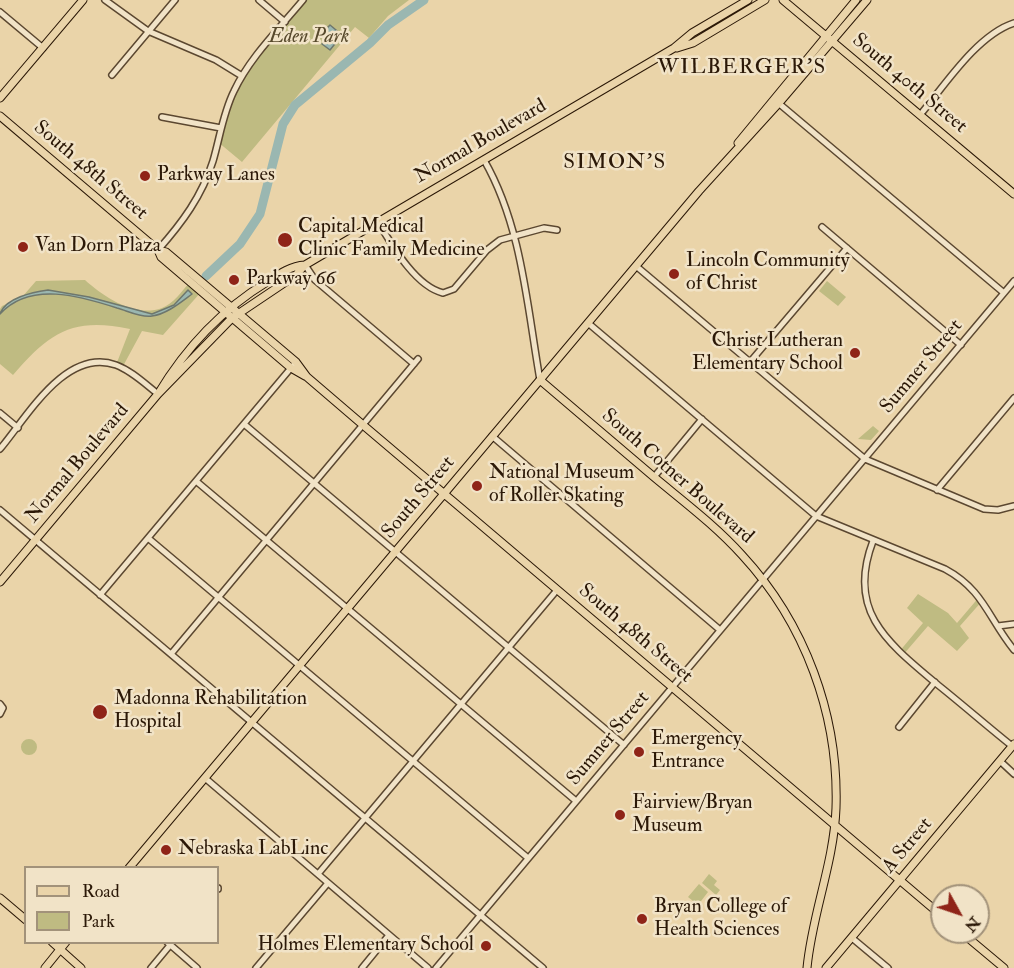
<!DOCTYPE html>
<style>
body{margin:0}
#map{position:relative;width:1014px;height:968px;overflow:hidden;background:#ead4a9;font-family:"IM FELL Double Pica",serif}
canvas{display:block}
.legend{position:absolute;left:24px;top:866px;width:195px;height:78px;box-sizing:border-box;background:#f1e3c7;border:2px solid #a2927a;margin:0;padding:8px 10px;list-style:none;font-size:18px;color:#2b1807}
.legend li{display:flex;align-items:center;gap:12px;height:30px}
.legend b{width:30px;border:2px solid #a2927a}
.north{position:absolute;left:930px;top:884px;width:60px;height:60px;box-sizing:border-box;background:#f1e3c7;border:2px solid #a2927a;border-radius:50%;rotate:130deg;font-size:16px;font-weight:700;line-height:24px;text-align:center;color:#2b1807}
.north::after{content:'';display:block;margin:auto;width:21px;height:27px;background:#8f2418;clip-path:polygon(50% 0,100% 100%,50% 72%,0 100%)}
</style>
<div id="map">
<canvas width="1014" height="968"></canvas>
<ul class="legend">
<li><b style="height:8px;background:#ead4a9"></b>Road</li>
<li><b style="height:16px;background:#bfbb82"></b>Park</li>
</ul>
<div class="north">N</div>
</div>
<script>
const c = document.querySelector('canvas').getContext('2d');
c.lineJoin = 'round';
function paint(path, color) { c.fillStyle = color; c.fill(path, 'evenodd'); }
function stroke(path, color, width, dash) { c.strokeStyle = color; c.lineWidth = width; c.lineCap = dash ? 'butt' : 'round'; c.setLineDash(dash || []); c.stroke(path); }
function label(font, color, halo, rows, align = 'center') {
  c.font = font + ' "IM FELL Double Pica",serif'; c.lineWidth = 5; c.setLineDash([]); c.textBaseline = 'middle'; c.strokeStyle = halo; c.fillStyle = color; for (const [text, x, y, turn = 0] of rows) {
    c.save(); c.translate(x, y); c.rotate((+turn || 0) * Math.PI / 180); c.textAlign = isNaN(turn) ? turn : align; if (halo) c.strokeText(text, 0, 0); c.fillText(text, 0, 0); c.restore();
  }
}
paint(new Path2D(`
 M303,0h106l-21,16 -19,22 -14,-11 -113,135 -24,-20c11,-59 49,-97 85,-142z
 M85,280c19,17 50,38 77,28 11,-4 20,-17 28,-26l11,10 -38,43 -21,-4 -20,37 -6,-3 14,-36c-57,-12 -80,3 -117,46l-13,-11v-55l2,-3 21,-10 13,-15z
 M827,281l19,16 -8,9 -19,-15z
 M873,426l6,5 -8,9 -13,-1z
 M918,594l30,19 9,10 23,-27 3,4 -23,26 9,12 -12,13 -29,-25 -25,29 -4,-3 24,-29 -16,-15z
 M21 747a8 8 0 1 1 16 0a8 8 0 1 1-16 0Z
 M709,874l8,7 -3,4 6,5 -4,5 -14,-12z
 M699,884l9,8 -10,13 -10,-8z`), '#bfbb82');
const water = new Path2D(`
 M330,25l12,10 -12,15 -8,-6 7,-8 -5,-5z
 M48,290l41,7 63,17 22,-9 14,-15 4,4c-11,8 -25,20 -40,22 -11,2 -24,-5 -35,-8 -37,-12 -87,-27 -117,6 5,-16 33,-22 48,-24z`);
paint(water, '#9ab7b1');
stroke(water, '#6e776d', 1.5);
stroke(new Path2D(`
 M206,276l34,-32 20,-30 23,-90 12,-19 75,-62 18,-18 36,-25`), '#9ab7b1', 9);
const minor = new Path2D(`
 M105,0l43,31 68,29 26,16
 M259,0l26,22
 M0,12l43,36
 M112,75l63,-75
 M776,101l228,192
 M920,115c25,-30 57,-80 94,-92
 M162,117l59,11
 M484,160c38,66 43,146 56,220
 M378,222c14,23 37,64 65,71l11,-4 33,-39 13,-10 44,-12 13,2
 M822,227l139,118
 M158,250c24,-27 44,-54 55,-89 7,-24 10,-48 21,-70 16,-34 45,-62 69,-91
 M305,265l10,15 99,84
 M636,266l229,193 119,50 14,1 16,-4
 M588,323l228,193 129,53c39,21 43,49 69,81
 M750,362l97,-114
 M0,413l18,15
 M244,424l380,321
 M492,436l228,194
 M0,449c27,-32 66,-102 116,-84 16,6 29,19 42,29
 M654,477l48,-58
 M196,481l380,320
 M937,490l77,-92
 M0,510l543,458
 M148,538l380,320
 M873,541c-27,71 15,102 65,144 25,20 49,41 74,61
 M100,595l196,-233
 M998,626l16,-2
 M171,654l247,-295
 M0,704l3,4 -3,6
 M899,727l36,-45
 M1000,761l14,13
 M205,778l223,190
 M318,874l239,-284
 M218,889v-1
 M852,938l36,30
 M167,942l30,26
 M151,968l20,-24
 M256,968l72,-85
 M362,968l27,-33
 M436,968l578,-687`);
const major = new Path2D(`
 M783,0l231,194
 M677,48l16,-5 72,-43
 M0,98l83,-98
 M0,116l158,134 3,7 130,111 14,8
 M738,143l118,-143
 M158,250l8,2 130,110 11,15 56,48 579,491
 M540,380c38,32 76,65 114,97 30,25 62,49 88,78 63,68 97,160 94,253 -2,55 -24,106 -29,160
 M158,394l74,-76 64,-43 9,-10 369,-217 18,-15 56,-33
 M0,582l158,-188c27,-45 63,-84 109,-112 12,-8 23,-16 38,-17
 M129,868l570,-677 80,-88 88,-103
 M0,898l26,22
 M961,932l43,36
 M52,942l29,26
 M45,968l21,-26
 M826,968l188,-224`);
stroke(minor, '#5b4730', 8);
stroke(major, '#2b1807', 9);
stroke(minor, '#f1e3c7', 5);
stroke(major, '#ead4a9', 7);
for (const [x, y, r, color] of [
 [145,176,6,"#8f2418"],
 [285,240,8,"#8f2418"],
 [23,247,6,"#8f2418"],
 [674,274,6,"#8f2418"],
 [234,280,6,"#8f2418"],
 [855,353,6,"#8f2418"],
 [477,486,6,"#8f2418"],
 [100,712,8,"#8f2418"],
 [639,752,6,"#8f2418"],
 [620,815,6,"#8f2418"],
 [166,850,6,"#8f2418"],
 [642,919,6,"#8f2418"],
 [486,946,6,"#8f2418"]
]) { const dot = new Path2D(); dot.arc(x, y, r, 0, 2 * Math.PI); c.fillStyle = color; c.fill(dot); stroke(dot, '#f1e3c7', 2); }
label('italic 20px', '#57492c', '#f1e3c7', [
 ["Eden Park",309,38]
]);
label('20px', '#2b1807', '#f1e3c7', [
 ["South 40th Street",909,84,40],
 ["Normal Boulevard",481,142,-30],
 ["South 48th Street",90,171,40],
 ["Sumner Street",922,367,-50],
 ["Normal Boulevard",78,464,-50],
 ["South Cotner Boulevard",677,477,41],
 ["South Street",419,498,-50],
 ["South 48th Street",635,634,40],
 ["Sumner Street",609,739,-50],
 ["A Street",908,846,-50]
]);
label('20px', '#2b1807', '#f1e3c7', [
 ["Parkway Lanes",157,176],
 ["Capital Medical",298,228],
 ["Clinic Family Medicine",298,251],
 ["Van Dorn Plaza",35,247],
 ["Lincoln Community",686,262],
 ["of Christ",686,285],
 ["Parkway 66",246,280],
 ["Christ Lutheran",843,342,"right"],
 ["Elementary School",843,365,"right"],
 ["National Museum",489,474],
 ["of Roller Skating",489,497],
 ["Madonna Rehabilitation",114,700],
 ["Hospital",114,723],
 ["Emergency",651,740],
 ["Entrance",651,763],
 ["Fairview/Bryan",632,804],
 ["Museum",632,827],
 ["Nebraska LabLinc",178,850],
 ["Bryan College of",654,908],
 ["Health Sciences",654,931],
 ["Holmes Elementary School",474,946,"right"]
], 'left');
c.letterSpacing = '1.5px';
label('21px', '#2b1807', '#f1e3c7', [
 ["WILBERGER'S",742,68],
 ["SIMON'S",615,163]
]);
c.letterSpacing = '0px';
</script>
